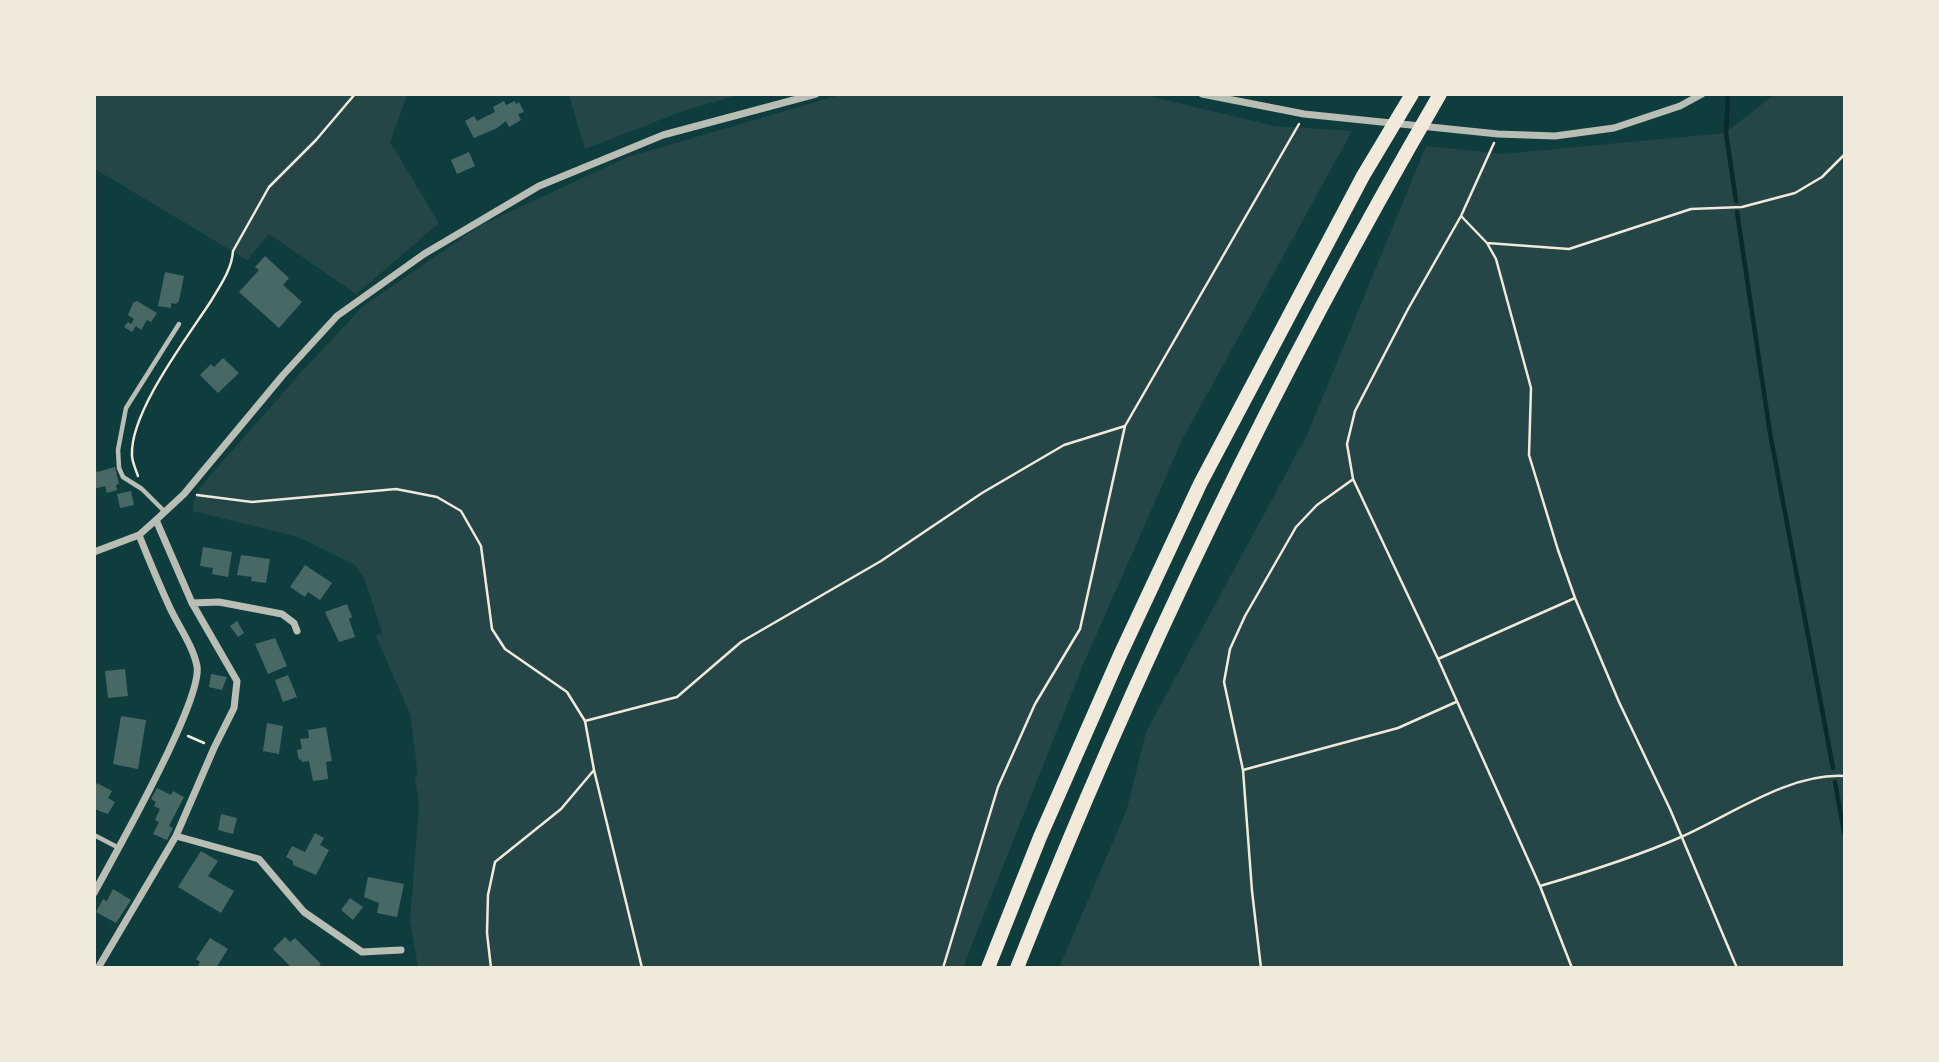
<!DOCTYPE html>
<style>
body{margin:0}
#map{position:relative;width:1939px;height:1062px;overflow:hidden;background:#0f3d3e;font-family:"Fira Sans Condensed",sans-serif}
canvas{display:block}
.frame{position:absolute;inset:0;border:96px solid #f1e9da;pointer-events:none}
</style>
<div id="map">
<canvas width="1939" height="1062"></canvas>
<div class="frame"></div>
</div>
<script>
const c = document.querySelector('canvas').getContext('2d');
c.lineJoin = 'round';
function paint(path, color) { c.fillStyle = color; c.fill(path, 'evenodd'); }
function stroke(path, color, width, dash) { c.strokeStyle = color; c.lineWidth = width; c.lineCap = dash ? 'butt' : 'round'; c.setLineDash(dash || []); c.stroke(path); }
paint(new Path2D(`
 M848,94l297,1 129,31 78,5 -169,307 -100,227 -120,302h-545l-8,-47 9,-115 -4,-27 3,-2 -8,-62 -34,-78 6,-3 -17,-53 -10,-15 -57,-28 -105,-26 1,-11 8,-15 95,-108 65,-70 119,-82 147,-68 208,-61z
 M95,95h312l-17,47 49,81 -83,71 -87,-60 -22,26 -152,-91z
 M569,95v-1l169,1 -55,16 -98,38z
 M1774,95h70v872l-785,1 68,-159 19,-77 161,-297 119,-289 77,8 222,-21z`), '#244646');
stroke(new Path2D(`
 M1728,96l-2,37 10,68
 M1737,212l33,221 63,335
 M1835,782l9,50`), '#0a2a2b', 4.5);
paint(new Path2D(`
 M504,101l2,4 9,-4 1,3 3,-2 5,10 -6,2 3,6 -12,7 -3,-6 -9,7 -23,10 -9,-17 9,-5 3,5 18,-9 -2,-5z
 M469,152l6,14 -18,8 -6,-14z
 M265,256l24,22 -6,7 19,17 -23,26 -40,-36 20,-22 -4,-3z
 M165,272l19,4 -5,25 -3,3 -5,-1v5l-13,-2z
 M137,301l20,12 -6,9 -4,-2 -6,10 -5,-4 -4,6 -8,-5 4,-5 3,2 3,-5 -6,-4 5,-12z
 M223,358l16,15 -21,20 -18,-18 11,-11 3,3z
 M94,467l3,5 18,-5 4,17 -3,1 1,5 -10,3 -2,-7 -11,3z
 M131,491l3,14 -14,3 -3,-14z
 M203,547l29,5 -4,25 -16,-3 1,-6 -13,-2z
 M241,555l29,4 -4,24 -15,-2 1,-4 -15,-2z
 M305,565l27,18 -12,17 -12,-8 -3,5 -15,-10z
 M347,604l5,13 -3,2 6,18 -16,5 -14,-30z
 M237,621l7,12 -6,4 -8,-11z
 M275,638l12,28 -19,8 -13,-30z
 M125,669l3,27 -20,2 -3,-27z
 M211,674l16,3 -5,13 -13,-3z
 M288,675l9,22 -14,5 -8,-22z
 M121,716l25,4 -8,49 -25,-5z
 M267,723l16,3 -4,28 -16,-3z
 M326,727l6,34 -6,1 2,17 -15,2 -4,-20 -7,1 -1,-3 -2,1 -2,-10 5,-1 -2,-10 9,-1 -1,-8z
 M97,783l15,8 -4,7 7,4 -7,12 -14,-5v-21z
 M157,788l14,7 2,-4 11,6 -15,29 4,2 -6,12 -14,-6 6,-12 -4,-2 5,-11 -6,-3 2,-4 -5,-3z
 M221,814l16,4 -4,16 -15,-4z
 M315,833l9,5 -4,7 9,5 -13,25 -23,-10v-4l-7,-4 6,-11 13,6z
 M201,851l17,10 -10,15 26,15 -13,22 -43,-26z
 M368,877l36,7 -7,33 -20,-4 2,-10 -15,-6z
 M113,889l18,11 -15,23 -20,-11 7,-13 4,2z
 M350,898l13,9 -10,13 -12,-10z
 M285,937l5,5 5,-4 26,26 -4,4h-25l-19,-19z
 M210,938l18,11 -12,19h-19l3,-6 -4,-3z`), '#486865');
stroke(new Path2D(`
 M1494,143l-33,73 -53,93 -53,102 -8,33 6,35 85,180 102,227 32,82
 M1461,216l26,27 82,6 122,-40 51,-2 53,-14 27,-16 22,-22
 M1487,243l9,16 35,129 -2,67 29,95 17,48 44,104 51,107 67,159
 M138,476c-2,-6 -6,-14 -6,-21 -2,-43 55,-117 79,-154 9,-15 21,-32 22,-50l36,-64 47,-47 39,-46
 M197,495l55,7 144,-13 41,8 24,14 20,35 11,83 13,20 62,43 18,29 9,49 48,198
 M1438,659l137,-61
 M585,721l92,-24 64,-55 140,-81 101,-68 82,-48 61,-19
 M188,736l16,7
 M1243,770l-19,-88 6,-33 15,-33 51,-89 21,-22 35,-25
 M1540,886c48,-14 96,-29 141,-49 50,-22 108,-64 163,-61
 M491,968l-4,-35 1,-38 7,-33 66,-53 33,-39
 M943,968l55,-181 37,-83 45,-75 45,-203 174,-302
 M1261,968l-9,-77 -9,-121 155,-42 58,-26`), '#f1e9da', 2.5);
stroke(new Path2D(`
 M164,511l-22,-22 -19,-12 -4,-9 -1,-18 8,-42 53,-84
 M94,835l25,13`), '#b8beb3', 4.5);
stroke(new Path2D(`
 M1202,94l102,20 194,20 57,2 59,-8 66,-22 22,-12
 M94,552l45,-17 17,-15 28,-26 99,-119 54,-59 87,-62 115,-68 124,-51 153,-41
 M192,603l27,-1 63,12 12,9 3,8
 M176,836l83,23 45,53 58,40 39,-2
 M94,893c20,-37 109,-193 103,-227 -4,-20 -18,-39 -27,-58 -11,-24 -21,-48 -31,-73
 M98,968l78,-132 38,-88 20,-40 3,-27 -45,-78 -36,-83`), '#b8beb3', 7);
stroke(new Path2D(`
 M988,968l52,-131 80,-182 80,-171 163,-308 49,-82
 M1017,968c119,-302 260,-594 423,-874`), '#f1e9da', 14);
</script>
